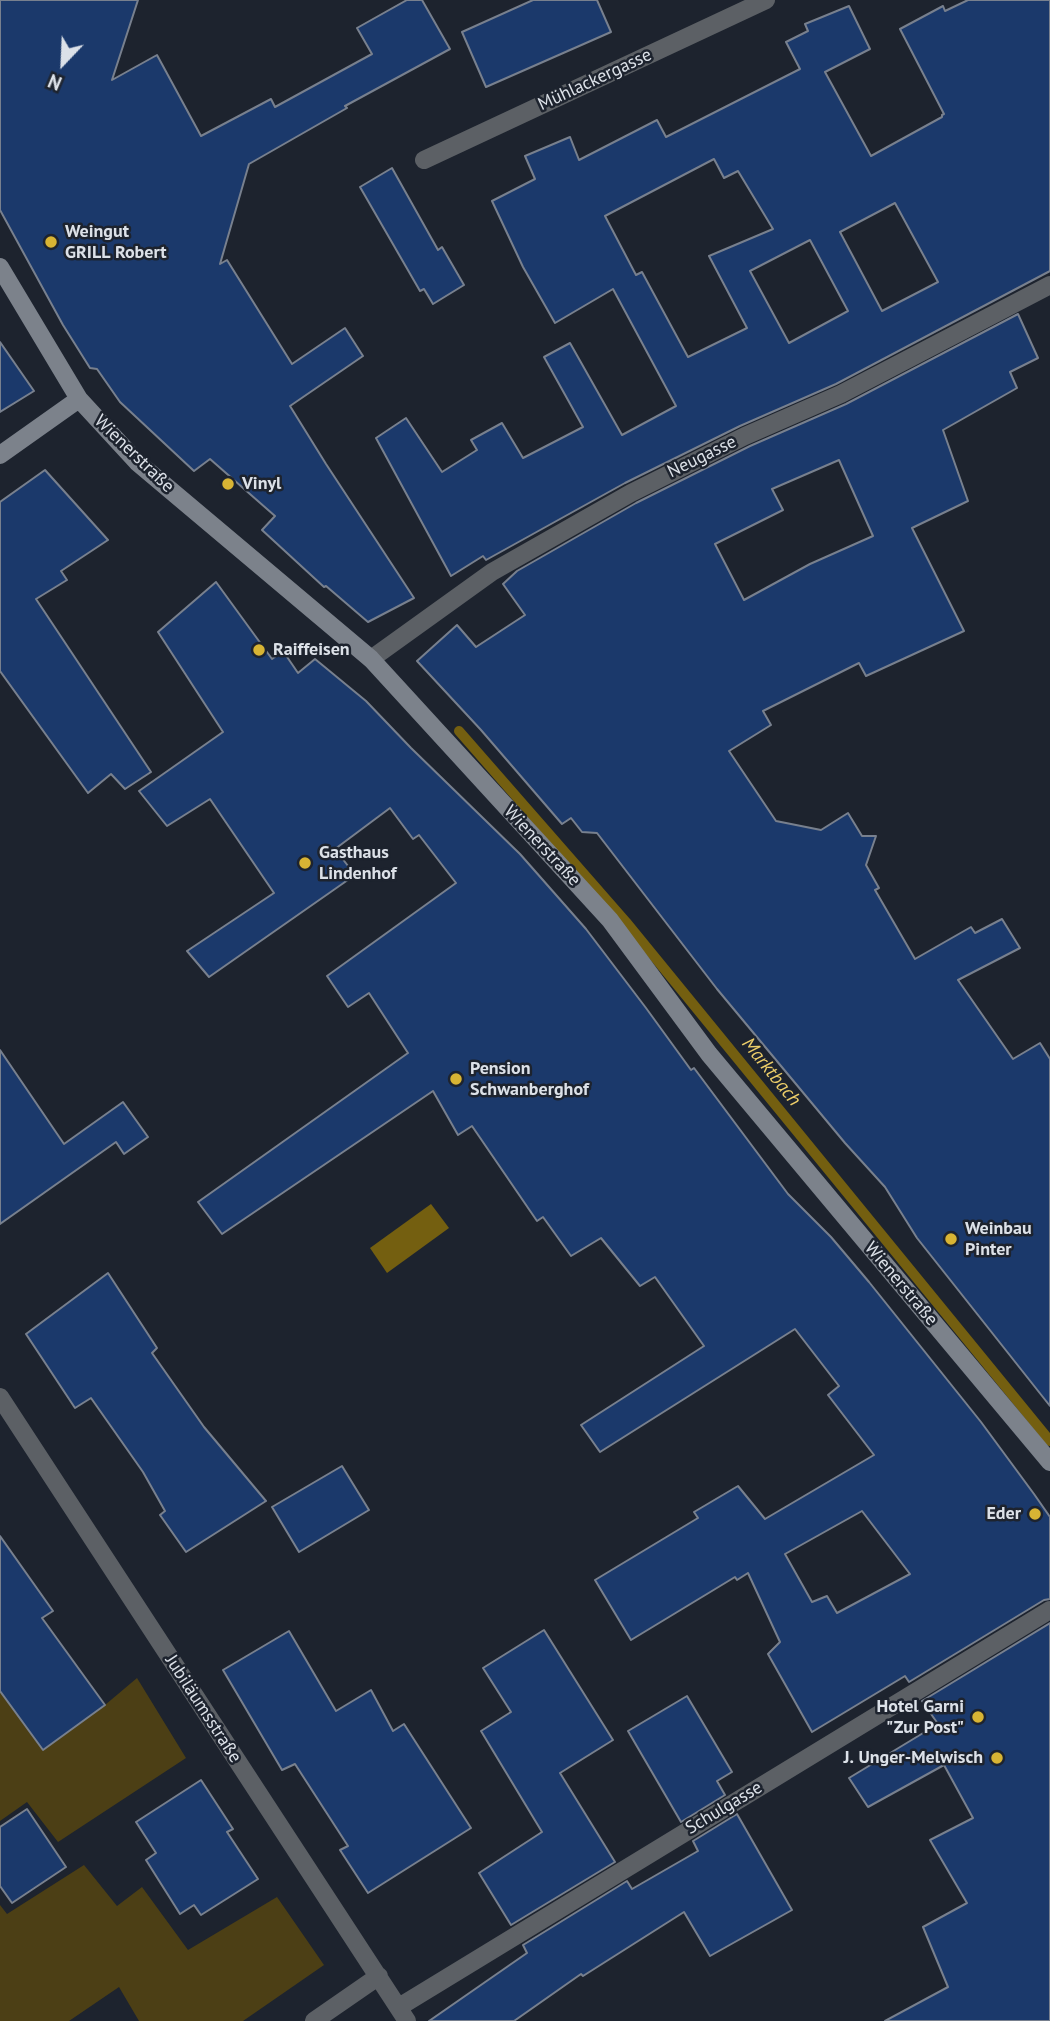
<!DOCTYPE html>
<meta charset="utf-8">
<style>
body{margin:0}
#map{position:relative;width:1050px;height:2021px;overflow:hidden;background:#1d232e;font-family:"PT Sans",sans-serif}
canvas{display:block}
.north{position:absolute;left:28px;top:28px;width:70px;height:70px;-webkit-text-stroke:5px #1d232e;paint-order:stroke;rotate:203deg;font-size:19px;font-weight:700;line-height:28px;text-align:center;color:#dce1e8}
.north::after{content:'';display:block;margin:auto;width:24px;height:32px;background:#dce1e8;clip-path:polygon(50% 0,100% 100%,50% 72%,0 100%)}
</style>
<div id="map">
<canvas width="1050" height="2021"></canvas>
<div class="north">N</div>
</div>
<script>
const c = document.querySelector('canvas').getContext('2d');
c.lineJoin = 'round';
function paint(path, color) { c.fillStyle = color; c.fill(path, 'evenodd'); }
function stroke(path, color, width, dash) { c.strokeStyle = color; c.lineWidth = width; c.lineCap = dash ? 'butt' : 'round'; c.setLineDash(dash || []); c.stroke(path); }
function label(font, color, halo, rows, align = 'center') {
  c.font = font + ' "PT Sans",sans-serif'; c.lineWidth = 5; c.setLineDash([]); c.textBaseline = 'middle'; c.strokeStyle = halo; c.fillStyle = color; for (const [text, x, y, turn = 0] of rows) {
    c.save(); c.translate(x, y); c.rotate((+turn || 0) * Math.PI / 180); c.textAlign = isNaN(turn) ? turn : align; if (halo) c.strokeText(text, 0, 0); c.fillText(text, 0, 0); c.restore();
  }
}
paint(new Path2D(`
 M137,1678l49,80 -128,84 -31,-40 -27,19v-130l43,59 62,-45z
 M84,1865l33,41 25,-19 46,63 89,-53 47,68 -81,56h-104l-20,-34 -50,34h-69v-116l7,9z`), '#4c3f15');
paint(new Path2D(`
 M431,1204l18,24 -62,45 -17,-25z`), '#745f10');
stroke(new Path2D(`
 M459,731l167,191 424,519`), '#745f10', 10);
const building = new Path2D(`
 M0,0h138l-26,80 45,-25 44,81 70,-37 4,8 97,-53 -15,-26 50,-28h15l28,49 -105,57 2,2 -98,56 -29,100 7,-4 65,104 53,-36 18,28 -73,50 36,58 88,134 -46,24 -42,-36 -2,1 -62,-57 13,-14 -65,-57 -16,12 -74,-69 -23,-33 -7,-1 -27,-43 -63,-115z
 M533,0h64l14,32 -125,55 -24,-55z
 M968,0h82v271l-214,113 -96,42 -115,57 -139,77 -3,-4 -32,20 -75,-138 30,-20 36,54 35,-22 -6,-10 31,-17 21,35 60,-31 -39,-70 26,-14 52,92 54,-29 -63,-117 -58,34 -32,-56 -31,-66 43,-22 -10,-23 45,-19 9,23 78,-40 9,17 134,-68 -14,-27 22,-11 -3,-7 44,-18 21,43 -45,23 46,84 71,-39v-2l2,-1 -44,-85 43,-23 2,5zM714,159l10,19 14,-7 35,58 -64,27 38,72 -59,29 -46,-85 -6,3 -31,-59zM895,203l43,79 -56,29 -42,-79zM810,240l38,71 -59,32 -39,-72z
 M392,168l46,82 4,-3 22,38 -31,19 -9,-15 -4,2 -60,-104z
 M1018,314l20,44 -28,14 7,16 -74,42 25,71 -56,27 52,103 -98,45 -7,-13 -96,48 8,14 -42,26 47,70 45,9 27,-17 14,23h14l-10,29 13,23 -4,2 40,69 56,-32 4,6 27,-14 18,29 -62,32 55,79 27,-16 10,16v347l-133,-168 -32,-51 -40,-44 -128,-154 -120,-156 -15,-1 -11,-14 -9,6 -81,-94 -64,-69 40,-36 19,22 49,-32 -22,-31 14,-13 119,-68 114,-57 96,-42zM839,460l34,76 -63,28 -66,36 -29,-56 68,-34 -11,-21z
 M0,342l34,49 -34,21z
 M45,470l63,70 -47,31 6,9 -31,19 115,173 -26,17 -14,-15 -23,19 -88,-122v-169z
 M216,582l56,77 11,-8 15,22 17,-14 51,42 45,47 109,106 66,75 60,79 45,62 3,-2 94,126 43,43 38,45 112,140 53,72 16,23v82l-6,1 -135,82 -4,-6 -93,56 -44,-78 12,-12 -32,-69 -11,7 -2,-3 -104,63 -36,-60 103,-62 -4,-6 44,-26 27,33 109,-64 -46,-60 11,-9 -44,-57 -195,123 -19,-27 123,-79 -49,-69 -15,9 -39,-48 -30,18 -28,-39 -6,4 -65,-95 -14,9 -25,-44 -211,143 -24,-32 210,-149 -39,-60 -21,14 -21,-31 129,-93 -37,-48 -6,4 -23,-31 -55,41 20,26 -146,102 -22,-26 87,-58 -64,-94 -43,27 -28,-35 84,-59 -65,-100zM862,1511l48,63 -73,39 -10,-17 -15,6 -27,-48z
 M0,1050l64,94 59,-42 25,35 -24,17 -8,-12 -116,82z
 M108,1273l49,75 -5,5 52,74 62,74 -80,51 -26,-37 5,-4 -22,-39 -52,-74 -16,10 -49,-74z
 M342,1466l27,44 -70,42 -27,-45z
 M0,1536l53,75 -11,7 63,87 -62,45 -43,-59z
 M1050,1623v398h-165l63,-34 -25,-60 44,-24 -37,-63 43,-22 -29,-53 -76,42 -19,-29 89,-54 -16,-23z
 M544,1630l69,110 -53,33 55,89 -104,63 -32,-52 63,-41 -61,-101 30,-19 -28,-44z
 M289,1631l47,80 35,-21 22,41 11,-7 67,104 -103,65 -28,-43 8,-4 -53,-82 -13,6 -59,-100z
 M687,1696l45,76 -15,9 8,14 -44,27 -53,-91z
 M201,1780l32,49 -6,3 31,47 -57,36 -7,-10 -14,9 -34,-54 10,-7 -20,-31z
 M27,1809l39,58 -54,36 -12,-17v-59z
 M737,1814l55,96 -82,46 -26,-44 -101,64 -2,-2 -67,47h-85l98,-68 -4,-8 104,-64 5,8 66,-38 -5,-10z`);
paint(building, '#1b396b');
stroke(building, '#78808e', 2);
stroke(new Path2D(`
 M424,160l342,-160
 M371,659l121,-87 139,-79 114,-57 96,-42 209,-109
 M0,1397l407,624
 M399,2007l651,-397
 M314,2021l65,-45`), '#5c6065', 18);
stroke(new Path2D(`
 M0,267l79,132 58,63 234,197 239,261 99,134 341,408
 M0,455l79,-56`), '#7c828b', 18);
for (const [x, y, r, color] of [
 [51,242,7,"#d8b434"],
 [228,484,7,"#d8b434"],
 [259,650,7,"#d8b434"],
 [305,863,7,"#d8b434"],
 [456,1079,7,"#d8b434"],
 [951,1239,7,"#d8b434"],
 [1035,1514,7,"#d8b434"],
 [978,1717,7,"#d8b434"],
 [997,1758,7,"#d8b434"]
]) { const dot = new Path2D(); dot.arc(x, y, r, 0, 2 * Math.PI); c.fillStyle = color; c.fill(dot); stroke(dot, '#1d232e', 2.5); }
label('18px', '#dce1e8', '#1d232e', [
 ["Mühlackergasse",595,80,-25],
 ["Wienerstraße",134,454,44],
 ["Neugasse",702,457,-26],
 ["Wienerstraße",542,846,47],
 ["Wienerstraße",901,1284,50],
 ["Jubiläumsstraße",203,1709,57],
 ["Schulgasse",724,1808,-31]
]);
label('bold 18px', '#dce1e8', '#1d232e', [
 ["Weingut",65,232],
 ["GRILL Robert",65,253],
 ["Vinyl",242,484],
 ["Raiffeisen",273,650],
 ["Gasthaus",319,853],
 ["Lindenhof",319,874],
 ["Pension",470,1069],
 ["Schwanberghof",470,1090],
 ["Weinbau",965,1229],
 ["Pinter",965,1250],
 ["Eder",1021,1514,"right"],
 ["Hotel Garni",964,1707,"right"],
 ["\"Zur Post\"",964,1728,"right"],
 ["J. Unger-Melwisch",983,1758,"right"]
], 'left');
label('italic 19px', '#eccd69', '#1d232e', [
 ["Marktbach",771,1072,51]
]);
</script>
